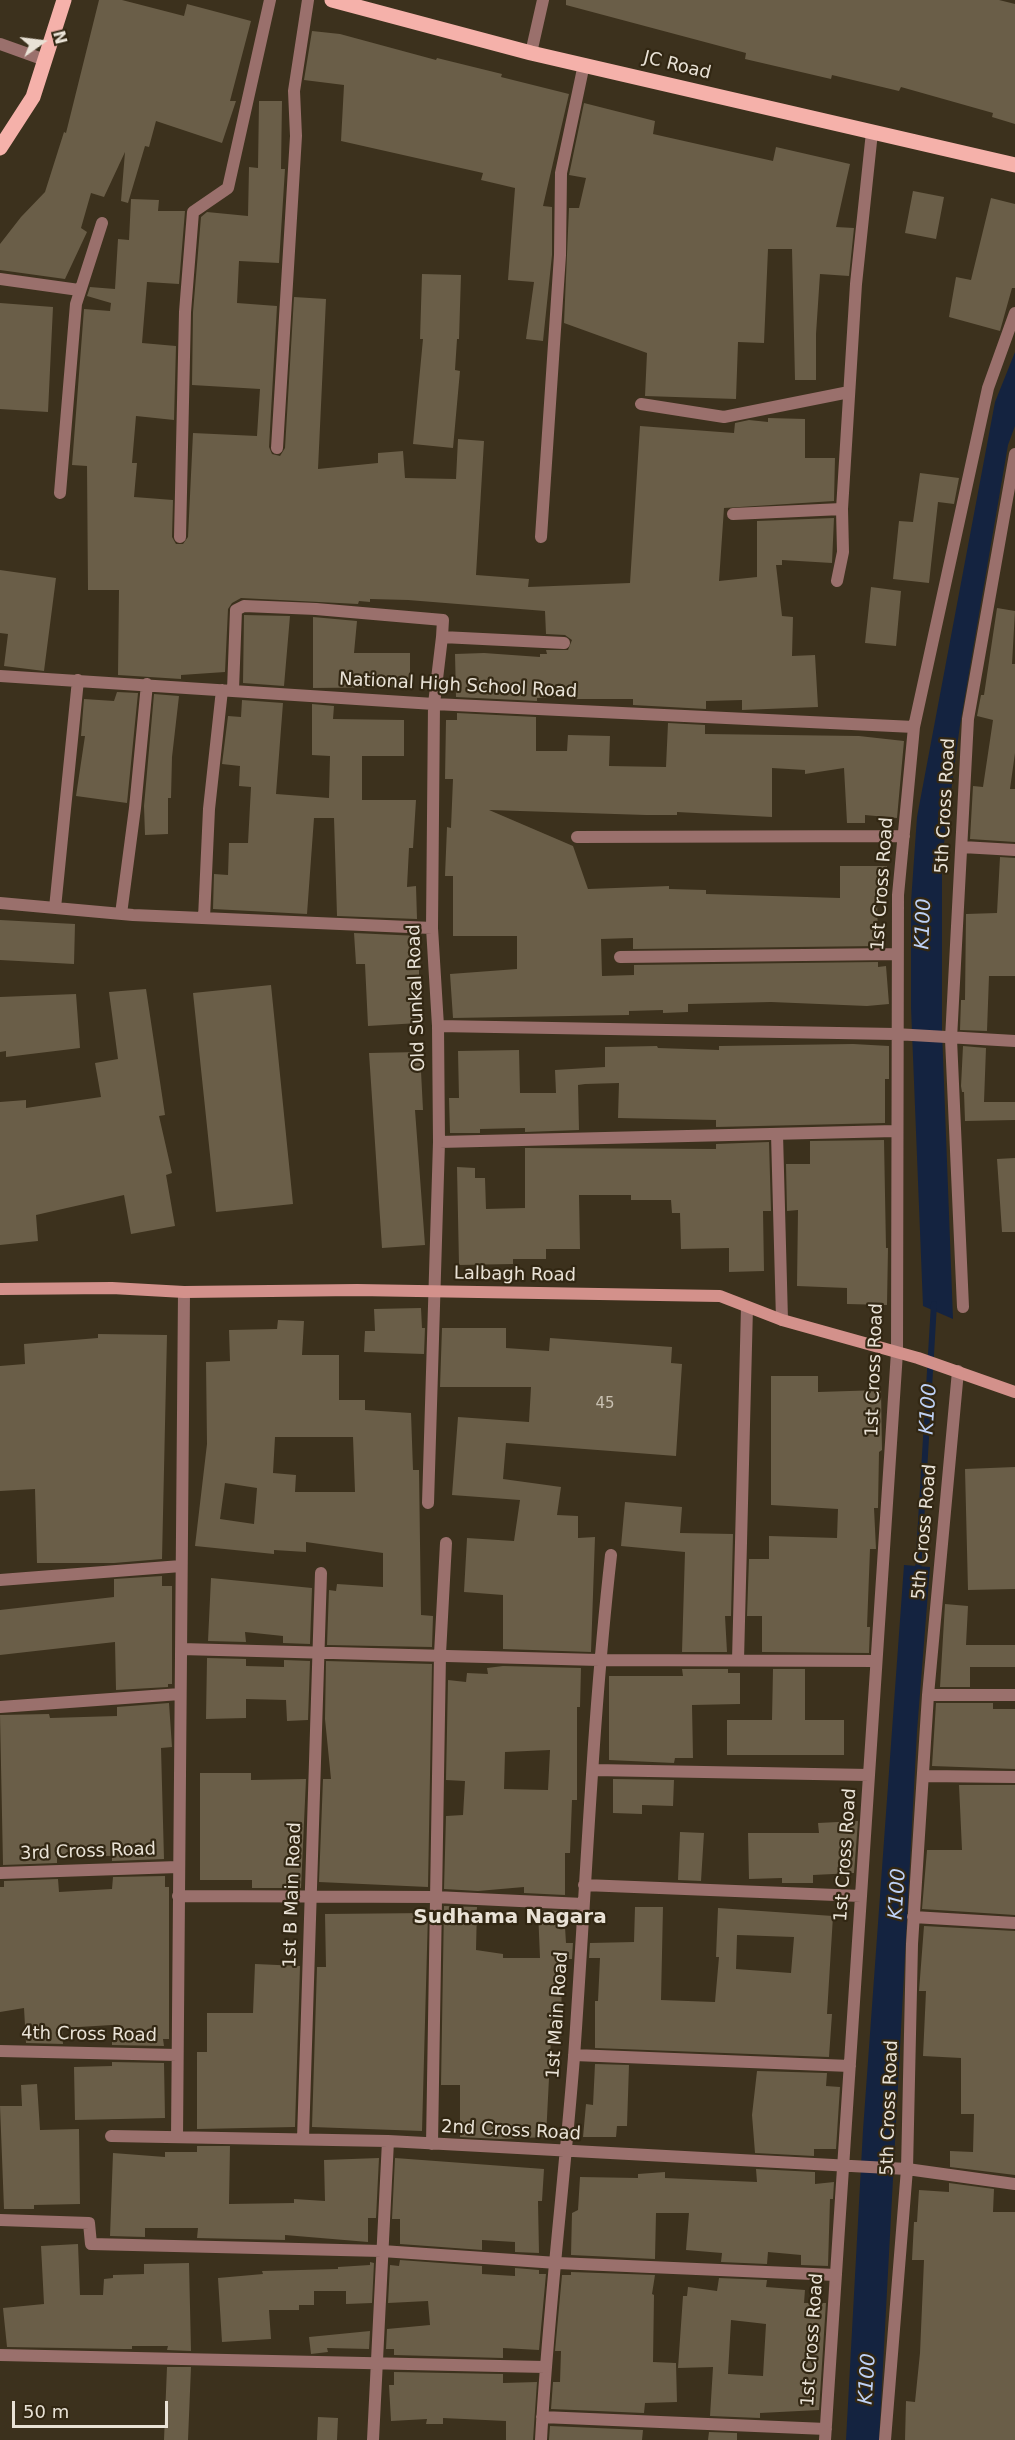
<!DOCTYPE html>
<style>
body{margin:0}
#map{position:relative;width:1015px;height:2440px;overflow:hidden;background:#3c311d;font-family:"DejaVu Sans",sans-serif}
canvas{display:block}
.north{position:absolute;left:12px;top:12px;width:60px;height:60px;-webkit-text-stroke:4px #322713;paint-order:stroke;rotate:76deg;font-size:16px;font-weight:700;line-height:24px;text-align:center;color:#e9e2d6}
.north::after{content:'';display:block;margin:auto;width:21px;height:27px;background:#e9e2d6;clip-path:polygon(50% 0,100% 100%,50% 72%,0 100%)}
.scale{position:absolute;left:12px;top:2401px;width:156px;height:27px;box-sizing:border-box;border:3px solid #e9e2d6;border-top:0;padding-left:8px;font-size:18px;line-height:21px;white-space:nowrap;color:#e9e2d6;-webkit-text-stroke:4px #322713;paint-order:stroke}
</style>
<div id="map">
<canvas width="1015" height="2440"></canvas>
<div class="north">N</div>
<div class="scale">50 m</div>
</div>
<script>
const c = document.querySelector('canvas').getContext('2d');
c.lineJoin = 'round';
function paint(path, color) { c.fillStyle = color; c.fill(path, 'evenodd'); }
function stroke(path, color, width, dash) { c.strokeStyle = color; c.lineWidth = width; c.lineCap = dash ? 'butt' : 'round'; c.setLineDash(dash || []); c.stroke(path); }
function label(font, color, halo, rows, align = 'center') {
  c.font = font + ' "DejaVu Sans",sans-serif'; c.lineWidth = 4.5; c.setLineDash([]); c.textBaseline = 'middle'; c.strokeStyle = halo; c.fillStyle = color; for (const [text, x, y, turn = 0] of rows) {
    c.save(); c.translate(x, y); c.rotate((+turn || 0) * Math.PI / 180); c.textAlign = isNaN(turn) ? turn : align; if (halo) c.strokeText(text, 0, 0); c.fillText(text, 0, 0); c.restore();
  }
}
paint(new Path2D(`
 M1015,352v74l-7,19 -48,280 -18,133v173l11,288 -30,-13 -12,-299v-105l6,-85 78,-415z
 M904,1565l26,2 -13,164 -38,709h-33l17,-310z`), '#142340');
stroke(new Path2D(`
 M918,1572l16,-268`), '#142340', 6);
paint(new Path2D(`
 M99,0h23l62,16 3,-12 64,17 -21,80h6l-14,42 -66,-22 -7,26 -4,-1 -17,57 -7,-2 4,-49 -21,45 -13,-4 -10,35 6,4 -22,47 -65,-9v-26l21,-27 24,-25 19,-60 2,1z
 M566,0h433l16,4v120l-23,-7 1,-4 -92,-26 -2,4 -67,-16 -1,4 -86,-20 1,-6 -180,-48z
 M312,31l28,3 96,26 1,-2 65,16 -1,3 68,17 -26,112 9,1v48l-9,86 -17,-2 8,-57 -26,-2 7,-92 -34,-8 2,-7 -142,-32 3,-56 -40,-5z
 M259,101h23l-1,68h4l-6,94 -40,-2 -2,42 40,3 -8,141 3,7 8,2 5,-8 9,-151 32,2 -8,170 60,-6v-10l25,-2 2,27 51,1 2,-40 26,2 -8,134 53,4 -1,8 102,-4 10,-157 94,7 1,-10 14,-3 19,2v-4l37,1v39h30l-1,43 -110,7 -5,73 38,-4v-56l77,-3 -2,45 -50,-3v5h-6l6,51 11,1 -1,39 23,-1 3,52 -76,3v-10l-36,1v8l-73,-4v-6h-61v-3l-35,2v3l-81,-4 -1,-43 29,-1 56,4v-3h7l-1,-4h22l4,-10 -7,-5 -19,-1 -1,-23 -137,-11 -38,-1v3l-11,-1 -1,3 -117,-6 -9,5 -4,6 -3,63 -44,3v4l-63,-4 1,-85h-31l-1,-124 -15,-1 12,-156 26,2 1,-8 -24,-7 3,-9 25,2 3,-50 11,1 2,-41 28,1 -1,11h27l-6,73 -32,-2 -5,61 34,3 -2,74 -38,-4 -4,47h5l-3,34 39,3 -1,37 4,7h7l5,-7 5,-104 64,3 3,-47 -68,-4 1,-73 8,-95 6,-5 41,4 1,-49 9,1z
 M584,103l71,18 -2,13 120,27 3,-14 74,17 -14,63 18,1 -5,48 -29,-2 -4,60v46h-21l-3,-131h-24l-4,94 -26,-1 -2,57 -91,-3 2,-43 -83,-30 5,-115h10l7,-30 -17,-3z
 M913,191l31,6 -8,42 -31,-6z
 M991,198l24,6v84h-3l-12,43 -51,-14 7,-40 15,3z
 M422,274l39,1 -2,64h-2l-2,31 5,1 -7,77 -40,-4 10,-105h-3z
 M0,303l53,4 -5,105 -48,-3z
 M920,473l39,5 -5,26 -16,-2 -9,81 -36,-4 6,-58 14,1z
 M0,570l56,8 -12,93 -40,-5 4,-32 -8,-1z
 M871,587l30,4 -5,55 -31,-3z
 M997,608l18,3 -3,53h3v89l-5,36h5v53l-45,-3 3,-53 10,1 10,-67 -16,-4 4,-21h3z
 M244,615l46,1 -6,70 -41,-3z
 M313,617l44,4 -3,32h56v34l-97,1z
 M117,692l21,1 -11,110 -51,-7 9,-60h-4l3,-37 30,2z
 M154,694l25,2 -7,61 -1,41h-3v36l-23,1 -1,-29z
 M242,700l41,3 -7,91 53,4 1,-42 -18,-1v-51l22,2 -1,13 71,1v36h-42v44h54l-3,48h-4l-2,39 9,-1 1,33 -80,-3 -3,-98h-20l-7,96 -94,-5 1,-35 14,1 1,-32h19l3,-56 -12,-1 1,-20 -18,-2 6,-48 13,1z
 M457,713l79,4v34h31l1,-16 42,1 -1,30 57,1 2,-44 37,2v9l154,2 45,5 -7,77 -32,-3v8h-18l-3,-55 -39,6v-4l-33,-2v49l-95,-5v3h-31l-157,-5 84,36 15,43 81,-3v3l37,1v4l134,4v-32h47v27h-10l1,53 -245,3v-11l-32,1 1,37 32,-1v-10l244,-3v5l8,-1 3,38 -22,2 -96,-4 -83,2v8l-25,1v-3l-34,1v4l-176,3 -3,-44 67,-5v-33h-64v-60h-8l2,-49 4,1 2,-49h-8l1,-59h11z
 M1000,857l15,1v118h-26l-2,55 -27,-1 1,-30h4l1,-86 31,-1z
 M0,920l75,4 -1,40 -74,-4z
 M354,933l65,3v87l-51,3 -3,-62h-9z
 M271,985l22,219 -77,8 -23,-219z
 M146,989l19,126 -6,1 13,57 -6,2 9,51 -44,8 -7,-39 -88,20 2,26 -38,4v-143l26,-2v8l75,-11 -6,-34 23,-4 -9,-67z
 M76,994l4,54 -74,9v-6l-6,1v-55z
 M853,1044l36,2v33h-4v44l-169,4v-7l-98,-2 1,-35 -34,1 -7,1 1,45 -54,2v-4l-45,1v4h-30l-1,-35h10l-1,-47 61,-1 1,43h36l-1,-23 50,-3v-20l52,-1 1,2 61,2v-4z
 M963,1046l23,2 -2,54h31v18l-50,1 -1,-29h-2l-1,-6z
 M420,1052l3,58h-8l10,135 -43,3 -13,-195z
 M884,1140l2,108h2l-1,57 -40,-1v-16l-50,-2 1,-76 -11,1 -1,-47h24v-23z
 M769,1142l2,69h-8l1,60 -35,1v-24l-48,1 -1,-36h-8l-1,-13h-40v-5h-52l1,54h-34v10h-33v5l-54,1 -2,-98 18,1v10h10l1,31 39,-1v-60l191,1v-5z
 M1015,1158v74h-13l-5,-73z
 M421,1308l1,20h3l-1,26 -60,-2 1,-21h10l-1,-22z
 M278,1320l26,1 -2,34h37v45h26v10l46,3 2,57h6l2,145 12,1 -1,31 -105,-2 2,-55 7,1 1,-7 46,3v-34l-77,-11v10l-32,-2v4l-79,-8 12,-102 -1,-82 24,-1 -1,-31 48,-1zM275,1437h78l2,55h-60l1,-17 -23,-2zM225,1483l32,5 -3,36 -34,-5z
 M442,1328h64v20l43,3 1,-13 122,9 -1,16 11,1 -6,92 -170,-13 -3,36 58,8 -4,28 21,1v22l17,-1 -4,115 -88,-3v-54l-39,-3 3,-54 47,3 6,-41 -68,-5 6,-78 71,5 2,-35h-91z
 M98,1334l69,1 -5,224 -48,4h-77l-2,-74 -35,2v-125l25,-2 -1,-20 74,-6z
 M771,1376h47v16l63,-2 1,60 -3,2 -1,56h-4l2,41h-6l-3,78h3l-1,26 -107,-1v-36h-15l2,-57h20v-23l68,2 1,-29 -67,-4z
 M1015,1467v122l-47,1 -3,-121z
 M625,1502l57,5 -2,26 53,1 -2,82h-6l2,36h-45l3,-100 -64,-6z
 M162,1576v10h10v98h-4v3l-52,3 -1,-48 -115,13v-45l114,-13v-18z
 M211,1578l101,10 -2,56 -27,-1v-7l-38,-4 1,10 -38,-1z
 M945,1604l23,2 -2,39h49v22h-45v20h-30z
 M207,1658l39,1v7l38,1v-7l26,1 -2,59 -21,1 -1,-21 -40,-1v19l-40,1z
 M326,1661l106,3 -4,223 -109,-5 4,-103h8l-6,-60z
 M503,1666l78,2 -1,39h-3v93h-5l-2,53h-5v42l-41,-2v-6l-46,4 -34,-2 2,-73 17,-1 2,-34 -19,-1 2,-100 18,2 1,-9 21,1 -1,-6zM550,1750l-2,40 -44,-1 1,-37z
 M682,1669h46v4h12v31l-48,1 1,53h-18l-1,5 -65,-3v-84h74z
 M773,1669h32v51h39v35h-117v-35h45z
 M169,1703l3,44 -11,1 3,111 -52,2v-5l-55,-1v8l-54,2 -3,-150 49,-1 1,4 67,-2v-9z
 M936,1703h57v6h22v60l-83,-3z
 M200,1773h51v7l55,-1 -5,109h-49v-8h-52z
 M613,1779l61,1 -1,26 -31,-1v9l-29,-1z
 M959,1785h56v130l-93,-6 5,-59h35z
 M858,1821l-4,52 -41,2v8h-31v-5l-33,1 -1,-46h71l-1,-10z
 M680,1832l24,1 -3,48 -23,-1z
 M165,1876v11h4v152h-6l1,7 -52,-1v-20l-50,3 1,16 -37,-1 -2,-35 -24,4v-125h4v-6l54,-2 1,13 53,-3 1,-12z
 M444,1906l33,1 -1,43 27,4v4h37l-2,-48 26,1 2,32h7l-1,16h-10l-1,80h-10l-5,98 -45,2 -41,-2v-52h-19z
 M635,1907h28l-2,93 54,2 4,-45h-3l2,-49 115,8 -6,98h5l-3,43 -234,-9v-47h3l2,-43h-11l1,-15 44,-1zM737,1935l57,2 -3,36 -55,-4z
 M428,1913l-6,218 -110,-4 5,-160h9l-1,-53z
 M924,1926l91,5v244l-65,-8v-16l23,1 1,-38h-13v-56l-38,-2 3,-65h-7z
 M255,1964l45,2 -5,161 -98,2v-77h10v-39h46z
 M112,2062l52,1 1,55 -90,2 -1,-53 38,-1z
 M595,2064l34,1 -2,61h-10l-1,11h-33l3,-33 7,1z
 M757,2071l70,2 -1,13 14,1 -4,62h-22v7l-59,-3 -3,-38z
 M37,2084l3,46 39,-1 1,75 -46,1v4h-30l-4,-103h22l-1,-21z
 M197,2146h33l-1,58 65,-1v-4l31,2 -1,-41 55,-2 -3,60h-8v24l-83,-7v5l-88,-2 1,-10h-53v9l-35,-1 3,-83 52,4v-5h32z
 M395,2158l149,11 -2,32h-4l1,52 -24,-1v-10l-33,-2v10l-82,-6v-25h-8z
 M756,2169l59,3v12l19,-2 -1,17h-3l-2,67 -27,-1v-10l-33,-3 -1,12 -46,-2 1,-9 -36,-3 3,-37h-33l-1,46 -84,-4 1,-42 6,-3 2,-33 58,1v-4l27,-2v6l92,4z
 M949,2183l45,6 -1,23h22v228h-110l1,-39 9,1 5,-49 4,-93h-12l2,-38h3l2,-32 30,2z
 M78,2244l2,51h23l1,-16 9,-1v-3l31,-1v-10l45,-1 2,88 -24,-1 1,-4h-36v3h-9l-116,-2 -4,-39 41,-4 -3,-58z
 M400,2260l82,6v8l33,2v-8l24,2v4h7l-7,76 -36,-2v10l-109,-3v-6h-8l1,-20 43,-4 -2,-24 -40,2 2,-38 9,1z
 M370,2262l4,1 -2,40 -26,1v-13h-32v14h-15v5h-30l2,29 -49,3 -4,-64 45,-4 -1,-3 76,-2v-2l32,-2z
 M571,2272l84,3 -3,19 2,1 -1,67 23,1 1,39 -32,1 -1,10 -93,-4 2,-27h7l1,-31h-6l7,-76h9z
 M719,2278l48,2 -1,7 39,3 -1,13h22l-7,107 -59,3v5l-50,-2 3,-49 -35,1 5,-72h4l1,-9 29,4zM731,2320l35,4 -3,52 -35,-2z
 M370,2331l-1,18 -42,-1 1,4 -17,2 -2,-17z
 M167,2367h24l-3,73h-24z
 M394,2372l109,2v9l34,-1 -4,58h-27v-19l-63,-3v6h-17l1,-5 -36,2 -2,-36h5z
 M318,2417l20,1 -1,22h-20z
 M550,2426l93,4 -1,10h-93z
 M709,2432l28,1v7h-29z`), '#6a5e48');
stroke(new Path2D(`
 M0,44l45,16
 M531,53l12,-53
 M0,279l79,11
 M641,404l83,13 125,-25
 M277,448l19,-312 -2,-45 14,-91
 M60,493l16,-189 26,-81
 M733,514l109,-5
 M180,537l5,-225 8,-100 35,-24 42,-188
 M541,537l19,-282 1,-82 23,-109
 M837,581l6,-29 -1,-43 14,-225 16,-152
 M0,676l434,28 480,23
 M233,690l3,-80 8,-4 72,3 127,11 -1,17
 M577,837l327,-1
 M962,847l53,3
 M0,903l133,12 299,13
 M55,908l23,-228
 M121,914l14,-106 12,-124
 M204,918l5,-109 13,-119
 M620,957l276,-3
 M438,1026l457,8 120,7
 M777,1134l5,186
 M439,1142l456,-11
 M963,1307l-12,-268 17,-320 47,-265
 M428,1503l11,-361 -1,-116 -6,-98 2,-224 8,-67 122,6
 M0,1580l181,-14
 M181,1649l418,11 277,1
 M738,1660l9,-353
 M928,1695h87
 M0,1707l180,-13
 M594,1770l275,5
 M924,1776l91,1
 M0,1873l178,-6
 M584,1885l277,11
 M178,1896l257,1 148,7
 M913,1917l102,6
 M0,2051l177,4
 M574,2055l276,11
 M111,2136l277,5 519,28 108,15
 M177,2137l7,-845
 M303,2139l18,-566
 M432,2144l8,-490 6,-111
 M0,2220l89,3 2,21 291,7 175,12 279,12
 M0,2355l545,12
 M542,2417l284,12
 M373,2440l15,-299
 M541,2440c7,-128 23,-255 33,-383 12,-167 18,-335 37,-502
 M825,2440l72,-1088 1,-457 16,-168 74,-339 27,-75
 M885,2440l22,-271 5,-225 16,-249 30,-324`), '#9a706c', 12);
stroke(new Path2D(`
 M0,1289l112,-1 72,4 173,-2 363,6 62,24 136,38 97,34`), '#d3918b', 12);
stroke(new Path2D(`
 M332,0l199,53 484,112
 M0,148l33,-51 31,-97`), '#f5b1aa', 15);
label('15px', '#c9c1b2', null, [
 ["45",605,1404]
]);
label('18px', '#e9e2d6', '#322713', [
 ["JC Road",677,66,14],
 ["National High School Road",458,686,3],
 ["5th Cross Road",946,806,-87],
 ["1st Cross Road",883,884,-86],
 ["Old Sunkal Road",417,998,-92],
 ["Lalbagh Road",515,1275,1],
 ["1st Cross Road",875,1370,-88],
 ["5th Cross Road",925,1532,-85],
 ["3rd Cross Road",88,1852,-2],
 ["1st Cross Road",846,1855,-86],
 ["1st B Main Road",293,1895,-88],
 ["1st Main Road",558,2015,-86],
 ["4th Cross Road",89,2035,1],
 ["5th Cross Road",890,2108,-88],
 ["2nd Cross Road",511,2131,3],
 ["1st Cross Road",813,2340,-86]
]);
label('italic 20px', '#bed1f5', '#322713', [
 ["K100",924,924,-88],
 ["K100",929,1409,-86],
 ["K100",898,1894,-86],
 ["K100",868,2379,-86]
]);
label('bold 20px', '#e9e2d6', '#322713', [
 ["Sudhama Nagara",510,1918]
]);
</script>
